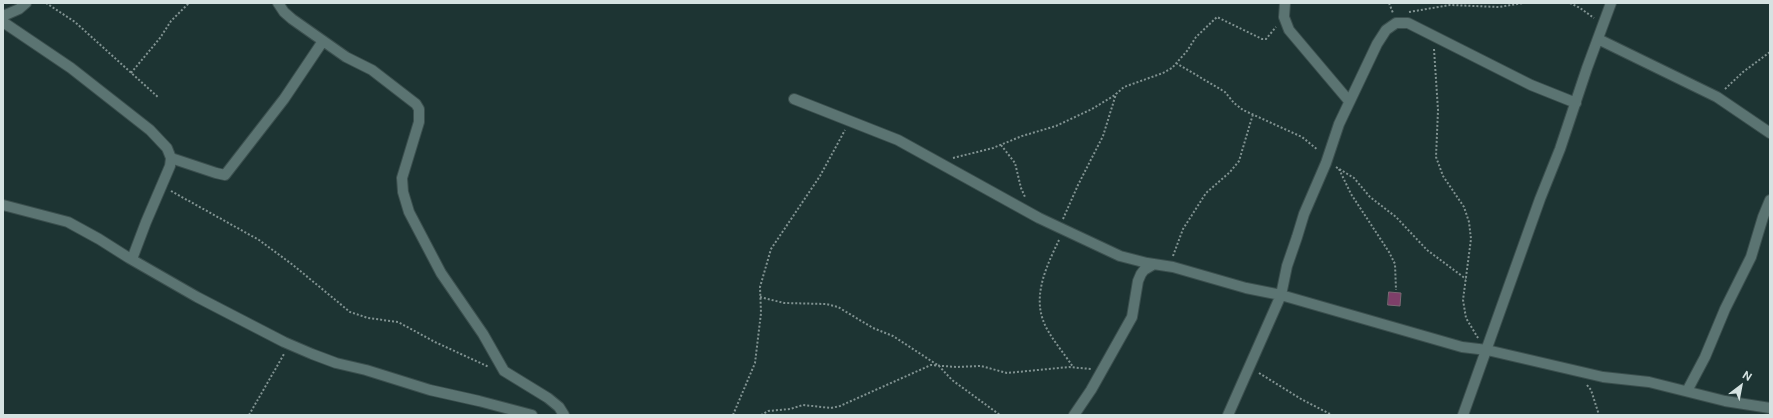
<!DOCTYPE html>
<style>
body{margin:0}
#map{position:relative;width:1773px;height:418px;overflow:hidden;background:#1d3433;font-family:"Public Sans",sans-serif}
canvas{display:block}
.frame{position:absolute;inset:0;border:4px solid #d5e2e1;pointer-events:none}
.north{position:absolute;left:1721px;top:366px;width:40px;height:40px;-webkit-text-stroke:3px #1d3433;paint-order:stroke;rotate:32deg;font-size:11px;font-weight:700;line-height:16px;text-align:center;color:#d5e2e1}
.north::after{content:'';display:block;margin:auto;width:14px;height:18px;background:#d5e2e1;clip-path:polygon(50% 0,100% 100%,50% 72%,0 100%)}
</style>
<div id="map">
<canvas width="1773" height="418"></canvas>
<div class="frame"></div>
<div class="north">N</div>
</div>
<script>
const c = document.querySelector('canvas').getContext('2d');
c.lineJoin = 'round';
function paint(path, color) { c.fillStyle = color; c.fill(path, 'evenodd'); }
function stroke(path, color, width, dash) { c.strokeStyle = color; c.lineWidth = width; c.lineCap = dash ? 'butt' : 'round'; c.setLineDash(dash || []); c.stroke(path); }
const building = new Path2D(`
 M1389,292l12,1 -1,13 -12,-1z`);
paint(building, '#7e3f69');
stroke(building, '#7c6974', 1);
const minor = new Path2D(`
 M278,3l6,9 8,7 54,38 26,13 44,34 3,5v13l-17,56 1,14 6,20 32,61 42,61 21,37 44,27 11,9 5,8
 M1285,3l-1,14 5,13 60,71
 M3,16l16,-7 7,-6
 M3,22l68,46 79,62 17,18 4,10 -1,8 -24,56 -14,37
 M1598,39l119,58 53,36
 M794,99l104,41 141,78 81,38 27,7 26,4 73,21 35,7 181,52 25,3 116,27 46,5 76,19 45,7
 M171,158l45,15 9,2 59,-76 39,-58
 M3,205l65,17 31,17 30,19 68,39 87,45 28,12 24,9 30,7 64,20 49,11 53,14
 M1687,391l18,-34 20,-48 26,-52 12,-40 7,-17
 M1074,415l17,-25 41,-73 6,-36 3,-7 3,-4 10,-6
 M1228,415l53,-120 6,-29 10,-29 7,-23 22,-51 13,-39 38,-80 9,-14 10,-7h12l123,62 45,18
 M1463,415l77,-216 20,-50 27,-81 24,-65`);
stroke(minor, '#3b4f4e', 12);
stroke(new Path2D(`
 M46,3l29,19 84,76
 M1389,3l4,10
 M1570,3l10,5 14,10
 M1409,12l41,-7 49,2 24,-4
 M1434,49l4,61 -2,47 7,19 21,31 5,15 2,17 -8,61 3,18 12,20
 M1176,63l49,29 9,11 9,7 59,27 16,13
 M131,73l29,-35 11,-17 18,-18
 M1725,89l18,-17 27,-20
 M1001,145l14,18 6,25 4,9
 M953,158l40,-10 29,-12 34,-10 36,-17 23,-14
 M1336,167l18,11 16,19 26,20 31,33 39,29
 M1339,169l12,25 38,58 6,12 1,26
 M171,191l88,49 34,25 57,47 18,6 30,4 37,20 54,25
 M1063,219l15,-34 25,-49 13,-42 8,-7 39,-14 9,-5 15,-17 9,-14 21,-20 45,22h4l10,-12
 M1059,240c-11,23 -26,53 -16,80 5,15 21,33 30,47
 M1173,256l10,-27 23,-36 24,-21 9,-11 14,-47
 M760,297l24,6 42,1 12,3 35,21 20,8 46,30 13,14 48,35
 M1259,373l42,26 31,16
 M1587,385l4,5 8,25
 M249,415l35,-61
 M733,415l22,-52 6,-50 -1,-26 11,-38 49,-73 25,-46
 M761,415l7,-4 22,-2 13,-4 28,3 9,-2 91,-41 25,2 25,-1 26,7 62,-6 22,2`), '#809291', 2, [2, 2]);
stroke(minor, '#5b7472', 10);
</script>
